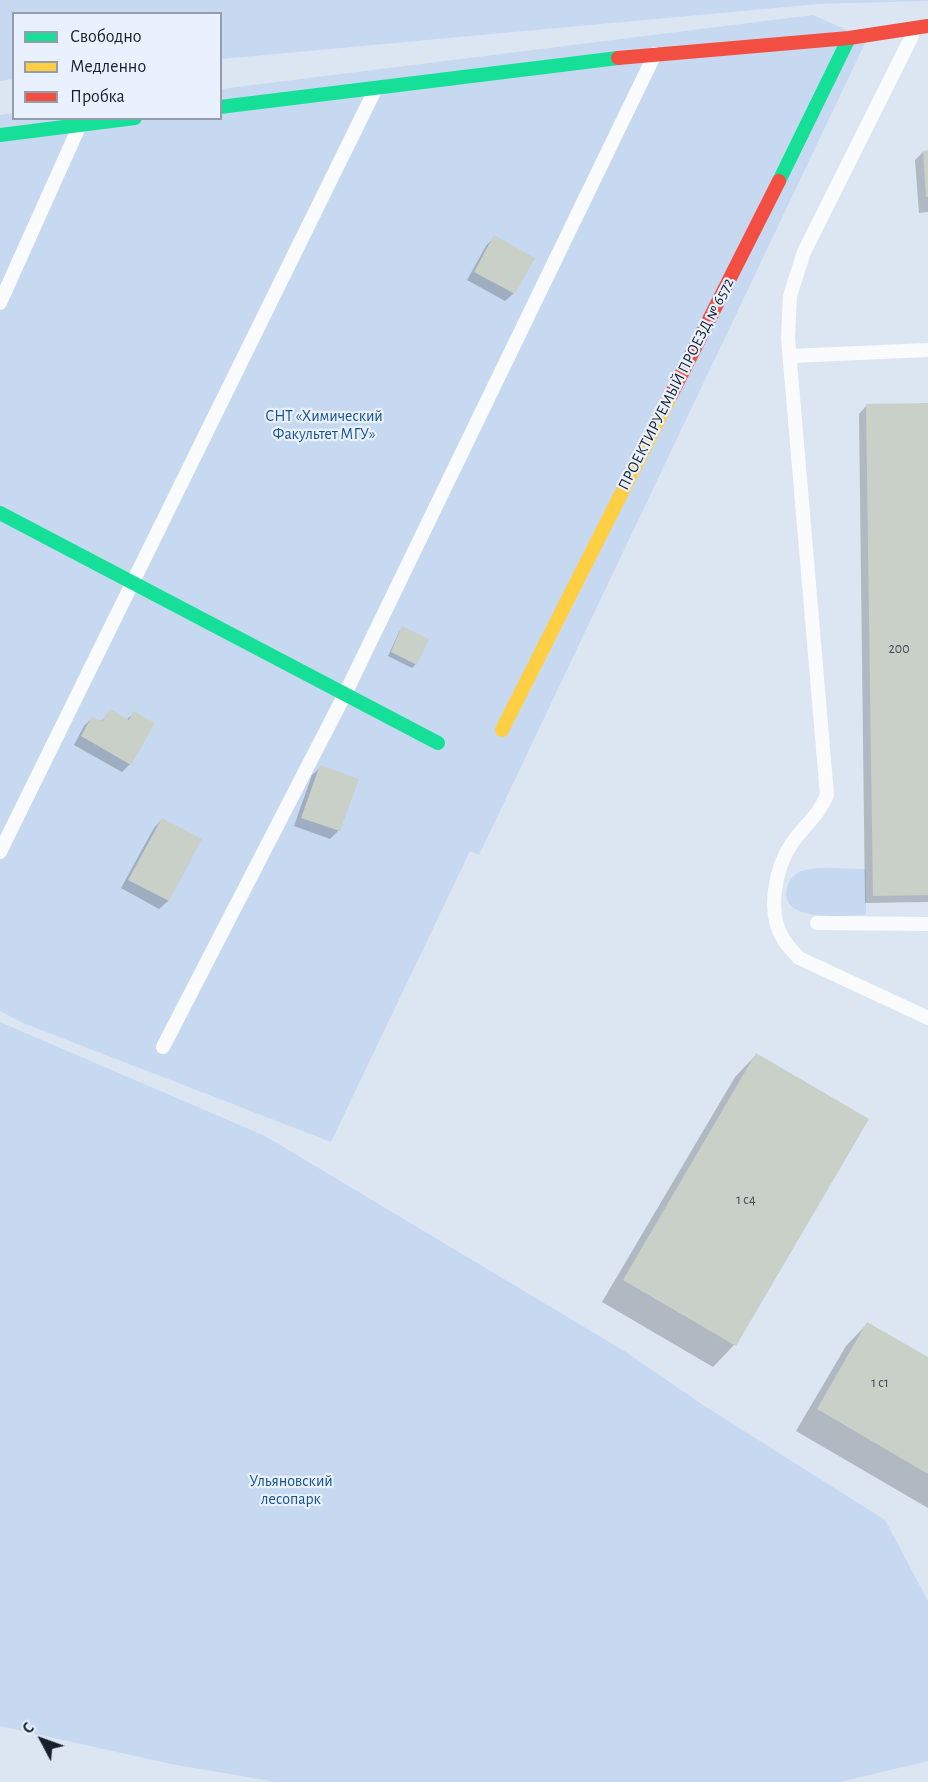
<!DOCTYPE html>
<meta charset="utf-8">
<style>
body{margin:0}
#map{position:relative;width:928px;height:1782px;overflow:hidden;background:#dce6f2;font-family:"Alegreya Sans",sans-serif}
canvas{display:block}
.legend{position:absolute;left:12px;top:12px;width:210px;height:108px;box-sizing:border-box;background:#e8f1fd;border:2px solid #949da9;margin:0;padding:8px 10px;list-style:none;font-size:18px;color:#17202a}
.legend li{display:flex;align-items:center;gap:12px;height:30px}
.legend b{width:30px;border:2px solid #949da9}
.north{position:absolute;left:12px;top:1710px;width:60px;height:60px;-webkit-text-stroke:4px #e8f1fd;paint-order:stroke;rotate:311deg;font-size:16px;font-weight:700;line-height:24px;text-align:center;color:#17202a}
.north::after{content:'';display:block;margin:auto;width:21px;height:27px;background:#17202a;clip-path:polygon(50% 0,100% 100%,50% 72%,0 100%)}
</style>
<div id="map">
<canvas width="928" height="1782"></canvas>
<ul class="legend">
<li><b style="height:8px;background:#16e098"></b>Свободно</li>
<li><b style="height:8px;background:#ffcf43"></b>Медленно</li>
<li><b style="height:8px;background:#f24e42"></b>Пробка</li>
</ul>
<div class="north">С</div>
</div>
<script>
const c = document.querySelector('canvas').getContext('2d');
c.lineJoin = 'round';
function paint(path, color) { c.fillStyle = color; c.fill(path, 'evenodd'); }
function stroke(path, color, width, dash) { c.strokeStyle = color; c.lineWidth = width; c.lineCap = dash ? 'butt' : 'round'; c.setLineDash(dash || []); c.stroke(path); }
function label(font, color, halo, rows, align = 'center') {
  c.font = font + ' "Alegreya Sans",sans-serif'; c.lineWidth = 4.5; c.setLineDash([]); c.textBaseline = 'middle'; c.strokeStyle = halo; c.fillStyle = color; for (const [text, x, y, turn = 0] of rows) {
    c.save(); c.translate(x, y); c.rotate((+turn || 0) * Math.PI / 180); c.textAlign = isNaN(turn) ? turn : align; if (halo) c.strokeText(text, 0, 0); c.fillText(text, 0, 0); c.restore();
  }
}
paint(new Path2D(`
 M0,0h928v1l-109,3 -598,55 -1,-45h-206l-1,65 -13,2z
 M813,15l54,24 -388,816 -9,-4 -139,291 -308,-119 -23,-12v-896l13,-2 1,5h206l1,-29z
 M866,869v46c-20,0 -88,9 -79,-27 1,-7 7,-14 14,-17 19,-6 45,-2 65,-2z
 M0,1022l265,114 361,216 77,53 182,115 43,81v160l-88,21h-564l-105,-18 -171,-38z`), '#c6d9f0');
paint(new Path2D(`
 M923,152h5v60l-9,1 -4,-53z
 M494,237l20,56 -9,8 -38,-21 19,-34z
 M867,405h61v497l-63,1 -6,-489z
 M403,628l13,36 -4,4 -24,-12 11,-24z
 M111,711l15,9 8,-7 -4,51 -8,8 -48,-27 10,-19 8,-8 8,4z
 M321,767l36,13 -19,51 -8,8 -36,-13 18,-51z
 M162,819l38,21 -32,61 -9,8 -38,-21 33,-60z
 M756,1055l111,65 -133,225 -21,22 -111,-65 133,-225z
 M867,1324l61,35v149l-132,-77 50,-85z`), '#0003');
paint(new Path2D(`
 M928,150v47h-2l-3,-46z
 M494,235l41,23 -20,36 -41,-22z
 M928,403v492l-55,1 -7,-492z
 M402,626l27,13 -12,26 -26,-13z
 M110,709l19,11 4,-9 22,12 -24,42 -50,-29 11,-20 10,5z
 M320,765l39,14 -19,52 -39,-13z
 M162,818l40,21 -33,62 -41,-21z
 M756,1053l113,66 -133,227 -113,-66z
 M867,1322l61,35v117l-111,-65z`), '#c9d0c8');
stroke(new Path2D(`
 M913,29l-2,9 -107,214 -14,44 -2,42 39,457c-8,20 -23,31 -35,48 -17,25 -26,71 -8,97 4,7 10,12 15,18l129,60
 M0,303l79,-176
 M790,356l138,-6
 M0,852l375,-762
 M817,923l111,1
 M163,1047l182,-353 310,-640`), '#fafbfd', 14);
stroke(new Path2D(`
 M220,107l398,-49
 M0,135l135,-17
 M779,181l70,-143
 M0,513l438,230`), '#16e098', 14);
stroke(new Path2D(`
 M502,730l169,-335`), '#ffcf43', 14);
stroke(new Path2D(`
 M618,58l231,-20 79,-12
 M671,395l108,-214`), '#f24e42', 14);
label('14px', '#444c52', null, [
 ["200",899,649],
 ["1 с4",746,1200],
 ["1 с1",880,1383]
]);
label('16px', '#17202a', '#e8f1fd', [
 ["ПРОЕКТИРУЕМЫЙ ПРОЕЗД № 6572",676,384,-63]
]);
label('16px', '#175191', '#e8f1fd', [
 ["СНТ «Химический",324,416],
 ["Факультет МГУ»",324,434],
 ["Ульяновский",291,1481],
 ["лесопарк",291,1499]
]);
</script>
